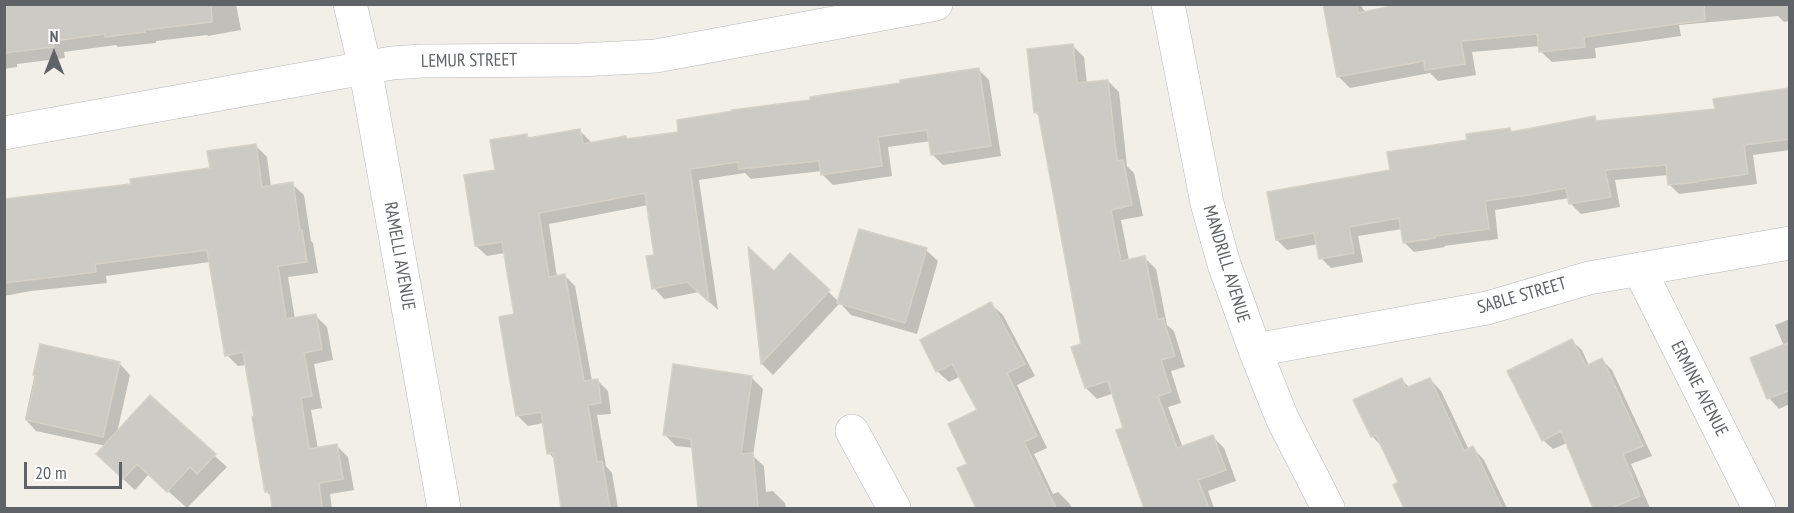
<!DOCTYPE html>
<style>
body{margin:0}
#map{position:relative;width:1794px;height:513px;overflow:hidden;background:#f1efe8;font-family:"PT Sans Narrow",sans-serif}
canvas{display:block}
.frame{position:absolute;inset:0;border:6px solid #5f6368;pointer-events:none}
.north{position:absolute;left:24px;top:24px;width:60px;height:60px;-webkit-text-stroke:4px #fff;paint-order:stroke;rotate:0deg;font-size:16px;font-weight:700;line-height:24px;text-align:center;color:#5f6368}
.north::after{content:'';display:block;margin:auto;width:21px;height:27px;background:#5f6368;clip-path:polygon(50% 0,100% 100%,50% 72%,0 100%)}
.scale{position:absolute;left:24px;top:462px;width:98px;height:27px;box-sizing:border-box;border:3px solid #5f6368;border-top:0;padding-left:8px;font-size:18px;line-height:21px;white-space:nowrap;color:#5f6368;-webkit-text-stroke:4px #fff;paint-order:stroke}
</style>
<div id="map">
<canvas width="1794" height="513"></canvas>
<div class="frame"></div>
<div class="north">N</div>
<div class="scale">20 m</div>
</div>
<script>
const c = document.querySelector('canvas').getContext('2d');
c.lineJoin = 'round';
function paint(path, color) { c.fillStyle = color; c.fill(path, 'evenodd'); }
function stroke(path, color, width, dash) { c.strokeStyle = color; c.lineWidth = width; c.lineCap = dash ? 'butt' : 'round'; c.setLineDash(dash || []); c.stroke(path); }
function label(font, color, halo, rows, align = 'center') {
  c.font = font + ' "PT Sans Narrow",sans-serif'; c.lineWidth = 4.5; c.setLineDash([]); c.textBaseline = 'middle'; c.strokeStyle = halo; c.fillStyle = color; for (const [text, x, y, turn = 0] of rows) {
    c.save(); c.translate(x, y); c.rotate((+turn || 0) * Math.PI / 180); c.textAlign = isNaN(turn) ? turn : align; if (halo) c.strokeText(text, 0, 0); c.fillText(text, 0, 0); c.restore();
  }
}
paint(new Path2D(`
 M4,4h232l5,26 -33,6 -1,-1 -51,6v2l-38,4 -2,-2 -52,7 1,6 -48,6v3l-13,2z
 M1325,4h35l6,9 43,-9h381v17l-6,1 -6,-6 -99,9 2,11 -86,12 1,10 -44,4 -12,-11v-5l-68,6 4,23 -38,6 -8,-8 -80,15 -11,-11z
 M1073,46l11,11 3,27 21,-3 11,11 8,74 7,7 9,43 -22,4 8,41 16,-3 11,11 11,56 7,6 11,36 -14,4 10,32 -13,4 15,41 30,-11 11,11 12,33 -28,10 6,17h-68l-28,-77 7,-2 -11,-36 -17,6 -11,-11 -3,-43 -43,-228 -5,-5z
 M979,70l10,10 12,76 -58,9 -10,-10 -2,-14 -43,6 4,29 -59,9 -10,-10 -1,-4 -71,8 -6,-6 -46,7 19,130 -19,-18 -35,7 -10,-11 1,-32 -7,-51 -99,19 8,53 7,-2 11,11 17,95 5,-1 11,11 3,23 -14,1 9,51 6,7 6,35h-55l-8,-48 -6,-7 -5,-30 -16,3 -10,-10 -2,-101 -11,-62 -18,3 -11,-10 21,-74 29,-36 4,3 50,-8 10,10 1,3 34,-6 3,2 52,-7 132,-31z
 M1790,90v60l-37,5 4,29 -78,10 -10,-10 -1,-9 -53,5 5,27 -39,7 -10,-10 -1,-6 -75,12 3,29 -54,7 1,1 -31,5 -10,-10 -2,-13 -44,7 5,26 -32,6 -10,-10 -3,-14 -31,6 -10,-10 115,-69 77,-30 41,-11 3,3 81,-15 5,4 117,-12z
 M256,146l11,11 4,30 21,-3 12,11 7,46 2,2 5,30 -30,4 7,42 20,-4 12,12 6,33 -19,4 8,44 -11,2 7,39 19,-3 11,11 6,33 -24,4 2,14h-59l-1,-11 -6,-6 -10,-73 -10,-53 -8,1 -11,-11 -17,-93 -104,14 1,7 -76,8 -27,5v-92l129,-18 78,-16z
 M926,250l12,11 -21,73 -66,-19 -11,-12 -67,72 -11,-11 -12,-113 24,22 16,-18 49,47z
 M991,304l12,11 32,61 -18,9 30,63 -13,6 19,40 5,-2 11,11 3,5h-94l-19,-39 10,-5 10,-53 -18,-35 -12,6 -12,-11z
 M1790,319v85l-11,5 -10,-11 15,-52 -9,-21z
 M1572,341l10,9 7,16 13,-6 10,10 40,86 -21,8 19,44h-56l-27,-65 -14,6 -10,-9z
 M41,346l78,17 11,12 -13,58 33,-36 77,70 -40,41 -38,-34 -14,16 -26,-24 -3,-20 -70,-15 -11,-12z
 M751,377l12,12 -10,67 11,10 2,26 7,-1 12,12 1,5h-87l-5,-60 -18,-2 -12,-12z
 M1401,379l9,9 20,-9 11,12 28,59 4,-2 11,12 23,48h-101l-11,-23 5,-2 -17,-35 -11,-12z`), '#0003');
const building = new Path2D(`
 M4,4h207l1,18 -67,8v2l-40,5v-3l-51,7v6l-50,6z
 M1323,4h33l2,9 43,-9h303l1,16 -121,17 1,10 -46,5 -2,-18 -76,7 4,23 -40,6 -1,-9 -87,16z
 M1073,44l4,39 31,-3 9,81 6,-1 9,45 -21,5 10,51 24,-5 13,64 5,-2 12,38 -14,4 10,32 -13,4 19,52 36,-13 13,35 -28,10 11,28h-65l-28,-78 7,-2 -15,-47 -23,7 -14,-41 10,-3 -43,-232 -4,1 -7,-64z
 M979,68l12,78 -60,9 -4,-25 -49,7 4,29 -61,9 -2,-14 -80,8 -1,-7 -48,7 19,133 -22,-20 -35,7 -6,-33 8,-1 -9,-62 -106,20 10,64 16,-3 19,107 14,-2 3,24 -13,2 9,57 5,-1 8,47h-49l-8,-55 -6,1 -6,-42 -25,4 -17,-99 15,-3 -12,-72 -27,4 -11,-71 31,-5 -5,-30 37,-6 1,4 52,-9 3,15 43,-8v3l52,-7 -1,-12 56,-9 -1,-1 78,-10v-3l90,-14v-3z
 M1790,88v51l-46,6 4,29 -50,7v1l-30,3 -2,-20 -61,5 6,27 -42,7 -3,-16 -37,7 -44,6 4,28 -54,7v2l-32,5 -4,-25 -50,9 5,26 -35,6 -5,-26 -38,7 -9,-48 123,-22 -3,-18 80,-12 -1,-6 44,-6 1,4 84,-16 1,5 119,-12 -2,-10z
 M256,144l6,43 31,-5 7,48h2l5,32 -29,4 8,53 30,-5 6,35 -18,4 8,43 -11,2 8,51 28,-5 6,35 -24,4 3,25h-50l-2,-17 -5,1 -13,-75 2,-1 -11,-64 -18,4 -18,-106 -112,14 1,8 -92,11v-84l127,-15 -1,-5 80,-11 -3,-17z
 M859,229l68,19 -22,75 -68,-20z
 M748,247l26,24 16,-18 40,37 -69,74z
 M991,302l34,62 -18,9 30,63 -13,6 32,66h-80l-19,-40 10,-4 -19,-40 29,-14 -25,-46 -16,8 -16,-32z
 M1572,339l14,27 16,-8 41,88 -20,8 17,42 -29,12h-18l-32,-77 -19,10 -35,-70z
 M1790,342v48l-23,9 -17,-41z
 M40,344l80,18 -17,75 -77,-17 10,-44 -3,-1z
 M673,364l79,12 -11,78 12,-1 5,55h-60l-7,-69 -28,-4z
 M1402,378l4,10 24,-10 34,73 9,-5 29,62h-98l-11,-23 5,-3 -22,-47 -5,2 -18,-37z
 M150,395l66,59 -19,20 -7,-7 -23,25 -30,-28 -14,15 -27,-25z`);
paint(building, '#cccac5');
stroke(building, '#d6d1c6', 1.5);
const minor = new Path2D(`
 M350,4l15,63 79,441
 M1168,4l39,199 17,61 31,86 27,68 46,90
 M4,133l388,-70 30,-2 158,-1 76,-4 280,-52
 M1639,269l120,239
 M1255,350l232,-42 102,-30 201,-35
 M852,431l42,77`);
stroke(minor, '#b5b8bc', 34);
stroke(minor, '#fff', 33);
label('18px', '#5f6368', '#fff', [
 ["LEMUR STREET",469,61,-1],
 ["RAMELLI AVENUE",399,256,80],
 ["MANDRILL AVENUE",1226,264,73],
 ["SABLE STREET",1522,296,-16],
 ["ERMINE AVENUE",1699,389,63]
]);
</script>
